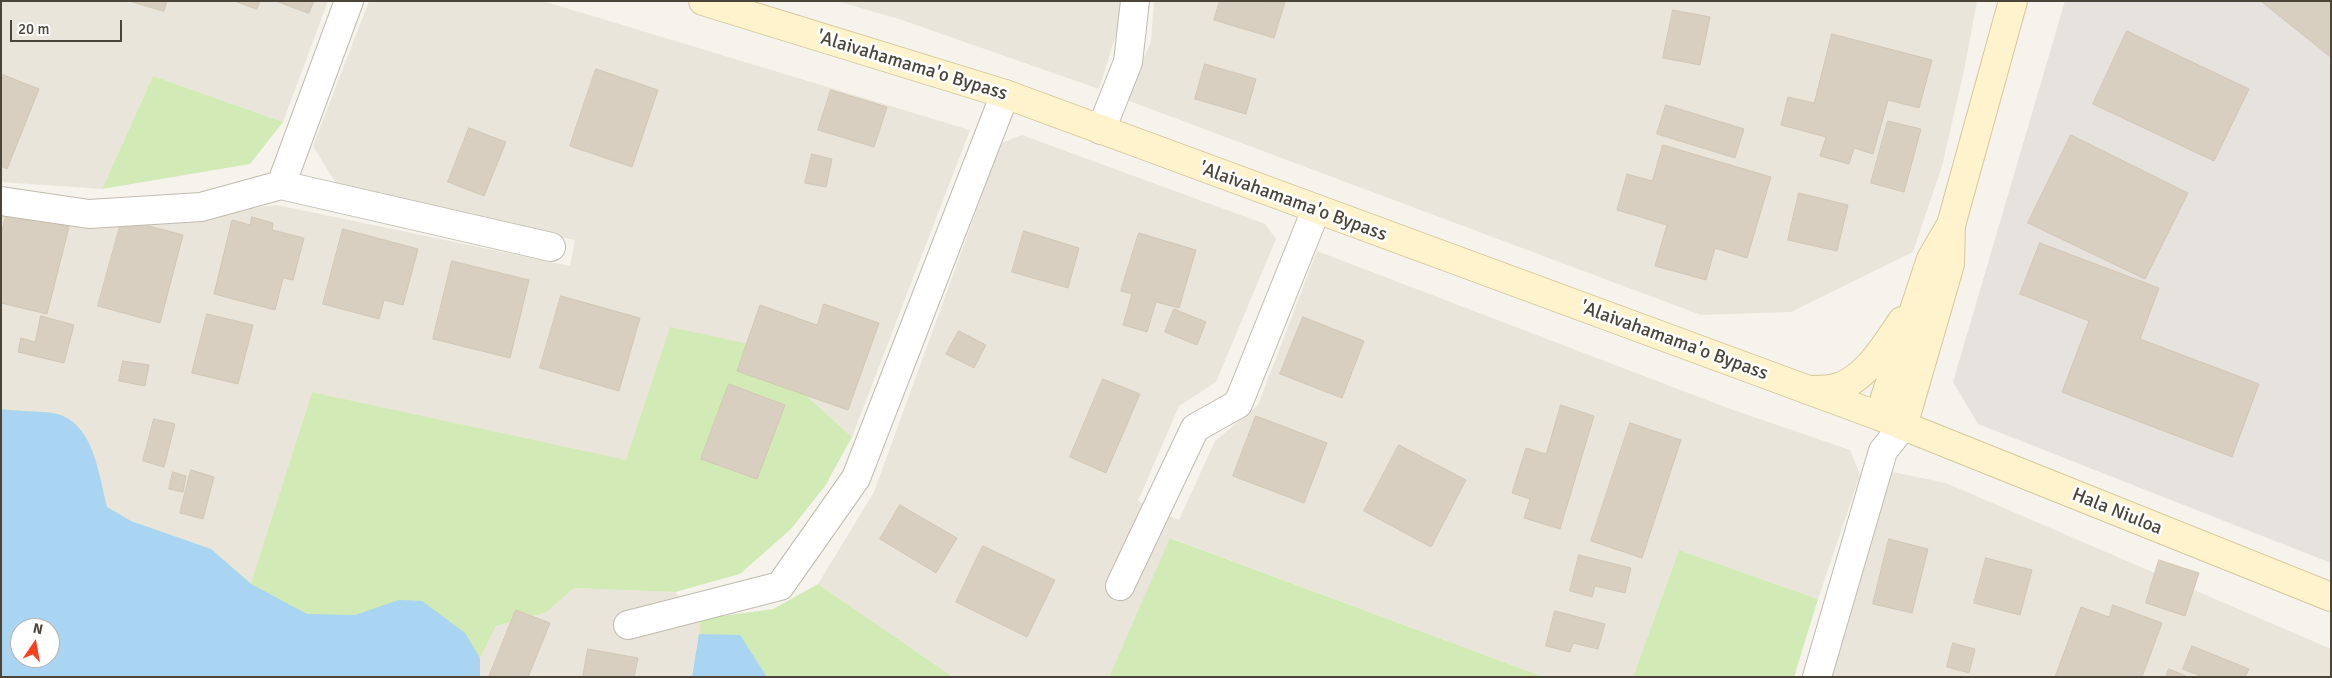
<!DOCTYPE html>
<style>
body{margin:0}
#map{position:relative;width:2332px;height:678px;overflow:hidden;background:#f6f3ec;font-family:Signika,sans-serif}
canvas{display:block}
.frame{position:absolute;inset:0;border:2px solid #4b4439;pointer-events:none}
.north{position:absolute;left:10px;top:618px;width:50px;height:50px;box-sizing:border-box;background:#fff;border:1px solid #b7b4b0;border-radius:50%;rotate:12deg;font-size:14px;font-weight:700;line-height:20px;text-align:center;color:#4b4439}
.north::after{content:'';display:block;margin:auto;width:18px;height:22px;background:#fc3f1d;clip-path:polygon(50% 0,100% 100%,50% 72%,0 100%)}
.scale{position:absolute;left:10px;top:20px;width:112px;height:22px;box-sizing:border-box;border:2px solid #4b4439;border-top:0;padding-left:6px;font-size:15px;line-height:18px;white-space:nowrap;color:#4b4439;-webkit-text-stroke:4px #fff;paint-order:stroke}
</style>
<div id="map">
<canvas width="2332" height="678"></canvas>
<div class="frame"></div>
<div class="north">N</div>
<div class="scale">20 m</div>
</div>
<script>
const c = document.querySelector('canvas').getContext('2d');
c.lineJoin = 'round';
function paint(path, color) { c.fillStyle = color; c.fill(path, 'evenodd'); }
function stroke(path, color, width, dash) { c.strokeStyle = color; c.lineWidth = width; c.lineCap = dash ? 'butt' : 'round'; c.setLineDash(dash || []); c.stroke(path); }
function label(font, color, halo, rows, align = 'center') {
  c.font = font + ' Signika,sans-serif'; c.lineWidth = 5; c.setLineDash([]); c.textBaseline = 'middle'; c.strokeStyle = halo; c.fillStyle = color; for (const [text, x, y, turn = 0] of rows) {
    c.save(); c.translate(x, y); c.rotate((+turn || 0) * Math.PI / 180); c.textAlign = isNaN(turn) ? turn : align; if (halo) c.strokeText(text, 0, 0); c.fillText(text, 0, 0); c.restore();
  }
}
paint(new Path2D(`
 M1,1h327l-45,121 -130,-46 -51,113 -101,-7z
 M369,1h174l427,129 -118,307 -103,-93 -79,-16 -44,133 -314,-69 -61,192 -40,-35 -80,-28 -25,-14 -10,-45 -90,-52 -5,-1v-198l99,15 177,-21 293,61 5,-26 -235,-50 -27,-44z
 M836,1h286l-4,27 -19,61 -200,-70z
 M1154,1h823l-13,70 -22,95 -29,86 -122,60 -90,3 -577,-216 27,-57z
 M1022,135l243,89 11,15 -60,143 -37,24 -41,95 41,19 36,-79 43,-36 59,-154 408,156 125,43 10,25 -42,124 -139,-49 -46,127h-89l-373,-139 -62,139h-156l-135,-93 56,-92 127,-349z
 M1888,471l58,12 385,166v28h-500z
 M574,588l101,4 25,27 -1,15 -7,43h-212v-19l16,-32 51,-14z`), '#eae5da');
paint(new Path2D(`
 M2065,1h266v562l-353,-139 -25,-42z`), '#e6e2dd');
paint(new Path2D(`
 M153,76l130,46 -33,42 -148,25z
 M670,327l79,17 103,93 -27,49 -34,43 -51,45 -65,18 -101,-4 -27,24 -51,14 -16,32v19h-479v-268c16,3 49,1 62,7 31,14 36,61 44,91l24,14 80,28 40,34 61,-191 314,68zM20,628h30v30h-30z
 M1170,538l374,139h-435z
 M1679,550l139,49 -24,78h-161z
 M818,584l135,93h-261l7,-43 1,-15 73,-10z`), '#d2eab5');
paint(new Path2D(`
 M1,409c16,3 49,1 62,7 32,14 36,61 44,91l24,14 80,28 40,35 56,30 48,1 44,-15 23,1 43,32 15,25v19h-479zM20,628h30v30h-30z
 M699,634l41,1 27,42h-75z`), '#a9d4f2');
const building = new Path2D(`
 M129,1h38l-3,10z
 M235,1h25l-3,8z
 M276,1h38l-5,12z
 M1220,1l65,1 -11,36 -60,-18z
 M2261,1h70v56z
 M1673,10l37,7 -10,48 -37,-7z
 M2127,31l122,58 -35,72 -121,-57z
 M1832,34l100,26 -13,48 -31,-8 -15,54 -19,-6 -5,16 -29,-8 6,-19 -45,-12 7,-28 26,6z
 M1205,64l51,15 -10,35 -51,-15z
 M596,69l62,21 -26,77 -62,-21z
 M1,74l38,15 -32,80 -6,-3z
 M831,90l56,17 -13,40 -56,-17z
 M1666,105l78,24 -9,29 -78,-24z
 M1888,121l33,8 -17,63 -33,-9z
 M469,128l37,14 -22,54 -36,-14z
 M2071,135l117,58 -43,86 -117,-56z
 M1663,145l108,32 -24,81 -32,-10 -9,32 -51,-14 12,-41 -50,-15 10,-36 25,7z
 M812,154l20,5 -6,28 -21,-4z
 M1799,193l49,12 -11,46 -49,-11z
 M7,211l62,16 -22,87 -46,-11v-67z
 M252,217l21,6 -1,7 32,8 -11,42 -10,-2 -8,32 -61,-16 18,-74 18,5z
 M122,219l61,16 -23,88 -62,-17z
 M343,229l75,20 -15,56 -19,-5 -5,19 -56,-15z
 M1024,231l55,17 -11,40 -56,-16z
 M1139,233l57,17 -17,58 -23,-6 -9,30 -24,-7 9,-31 -11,-3z
 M2040,243l119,45 -19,51 119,45 -27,73 -170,-65 27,-71 -69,-27z
 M452,261l77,19 -19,78 -77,-19z
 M561,296l79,22 -21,73 -79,-23z
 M824,304l55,19 -31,87 -111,-39 23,-66 57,20z
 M1174,309l32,13 -9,23 -32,-13z
 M207,314l46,11 -15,59 -46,-11z
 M41,316l33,9 -10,38 -46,-11 3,-14 14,4z
 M1303,317l61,24 -22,57 -62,-24z
 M959,331l27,14 -12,23 -28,-14z
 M123,361l26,4 -4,21 -26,-5z
 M1103,379l37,15 -34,79 -36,-16z
 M729,384l56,21 -28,74 -56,-20z
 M1561,405l33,11 -34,113 -36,-11 6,-19 -18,-6 14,-45 20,6z
 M1256,416l71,27 -23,60 -71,-27z
 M154,419l21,5 -11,43 -21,-6z
 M1630,423l51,17 -39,118 -51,-17z
 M1399,445l67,35 -35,67 -67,-36z
 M191,470l23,7 -11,42 -23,-6z
 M173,472l13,4 -3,16 -14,-3z
 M900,505l57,33 -21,35 -56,-34z
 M1889,539l39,10 -16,64 -39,-9z
 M983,546l72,34 -28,57 -71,-35z
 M1579,555l52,13 -6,25 -30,-7 -3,11 -22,-6z
 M1986,558l46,12 -12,45 -46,-12z
 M2159,560l40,13 -14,43 -39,-13z
 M2113,605l49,18 -20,54h-87l26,-70 28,10z
 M516,610l34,13 -22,54h-39z
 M1555,611l50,13 -7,25 -25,-6 -3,9 -24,-6z
 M1953,643l22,6 -6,24 -22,-6z
 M2192,646l57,23 -4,8h-42l-20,-8z
 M588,649l50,9 -4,19h-51z
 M2169,669l19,8h-22z`);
paint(building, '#d8cfc1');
stroke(building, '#d3c7b4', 1);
const street = new Path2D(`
 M1101,130l27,-68 7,-61
 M281,185l68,-184
 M1,201l88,13 112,-7 80,-22 270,62
 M1120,586l75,-158 43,-24 78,-194
 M628,625l152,-39 76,-108 149,-384
 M1817,677l66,-226 20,-25`);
const secondary = new Path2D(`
 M703,1l302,93 874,322 452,181
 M1807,390c8,0 16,0 24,-1 32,-5 54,-43 71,-68
 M1879,416l52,-157 18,-31
 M1903,426l47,-162 1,-39 62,-224`);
stroke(street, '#c2bbae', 30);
stroke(secondary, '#d6c79b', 30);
stroke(street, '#fff', 28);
stroke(secondary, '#fff3cd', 28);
label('19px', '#4b4439', '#fff', [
 ["'Alaivahamama'o Bypass",912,66,17],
 ["'Alaivahamama'o Bypass",1293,202,20],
 ["'Alaivahamama'o Bypass",1674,341,20],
 ["Hala Niuloa",2117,512,22]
]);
</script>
